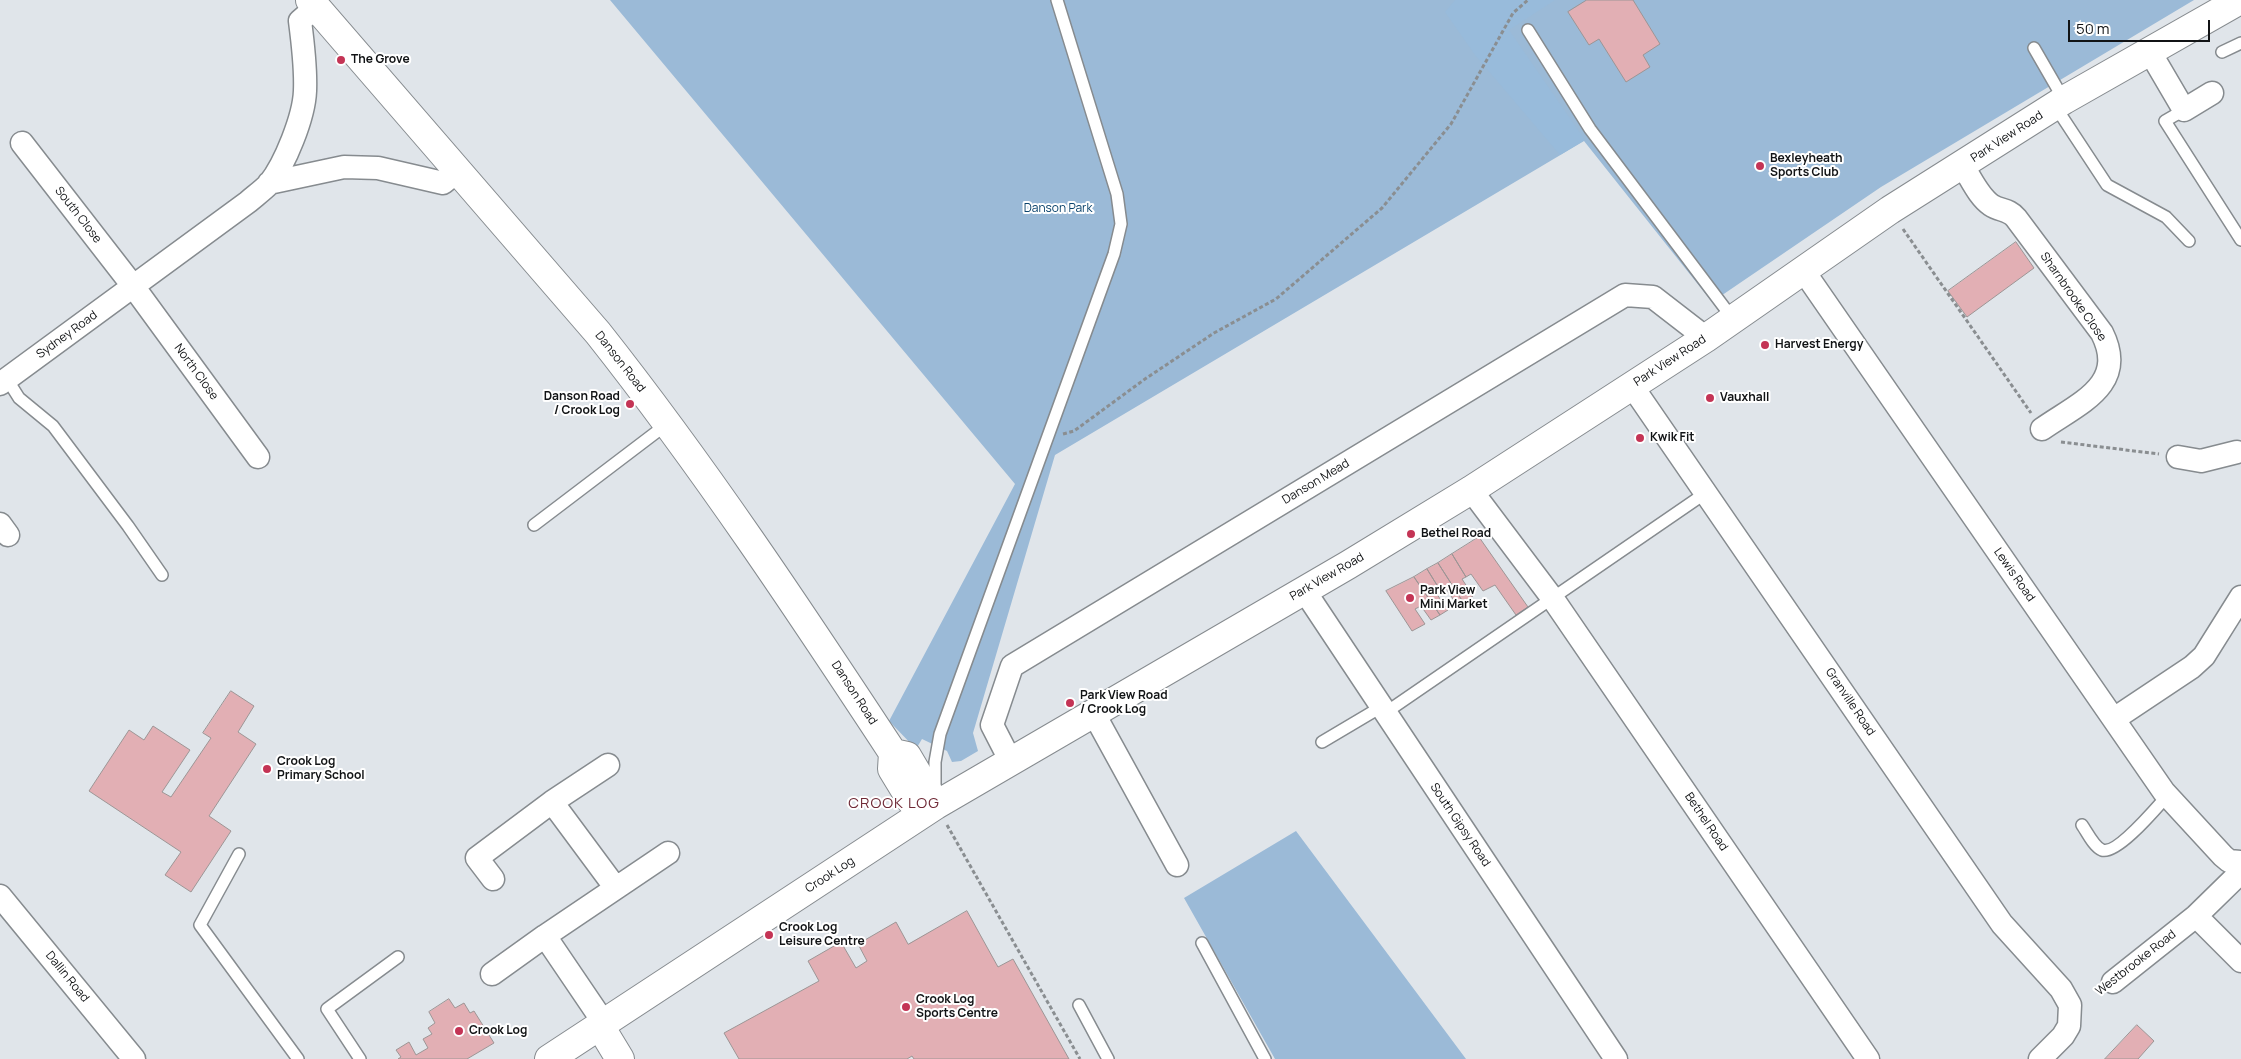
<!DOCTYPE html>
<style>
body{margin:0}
#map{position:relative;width:2241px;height:1059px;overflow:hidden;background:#e0e5ea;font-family:Manrope,sans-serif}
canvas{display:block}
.scale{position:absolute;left:2068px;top:20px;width:142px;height:22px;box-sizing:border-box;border:2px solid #111315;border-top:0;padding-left:6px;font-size:15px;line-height:18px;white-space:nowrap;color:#111315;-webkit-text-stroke:4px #fff;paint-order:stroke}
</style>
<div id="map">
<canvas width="2241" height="1059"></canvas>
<div class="scale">50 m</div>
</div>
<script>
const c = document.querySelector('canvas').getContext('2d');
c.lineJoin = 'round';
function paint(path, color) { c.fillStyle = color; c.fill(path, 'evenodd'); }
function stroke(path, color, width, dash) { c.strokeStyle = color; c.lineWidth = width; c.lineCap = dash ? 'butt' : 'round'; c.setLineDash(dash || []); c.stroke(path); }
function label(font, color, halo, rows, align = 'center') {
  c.font = font + ' Manrope,sans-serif'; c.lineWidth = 4; c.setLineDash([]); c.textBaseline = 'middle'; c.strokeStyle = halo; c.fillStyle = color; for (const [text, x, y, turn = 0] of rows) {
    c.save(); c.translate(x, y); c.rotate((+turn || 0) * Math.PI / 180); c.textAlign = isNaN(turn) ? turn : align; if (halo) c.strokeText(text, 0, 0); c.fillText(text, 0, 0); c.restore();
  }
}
paint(new Path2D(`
 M610,0h1584l-313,187 -169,115 -128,-161 -529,314 -82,278 5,18 -17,10 -9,1 -5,-11 -25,-12 -6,10 -27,-28 126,-237z
 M1296,831l170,228h-191l-91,-161z`), '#9bbad7');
paint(new Path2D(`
 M1455,0h100l-46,30 76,110 -25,15 -85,-100 -30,-43z`), '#98bbdb');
const building = new Path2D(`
 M1587,0h46l27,44 -17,11 7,12 -24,15 -27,-43 -10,6 -21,-33z
 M2016,242l18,26 -67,49 -19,-26z
 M1479,537l49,70 -12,8 -21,-30 -12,6 -12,-17 -5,3 -14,-23z
 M1452,554l14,23 -4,2 11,17 -10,6 -25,-39z
 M1438,563l25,39 -6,3 -12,-18 -5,3 -13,-21z
 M1427,569l13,21 -4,3 12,17 -8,5 -26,-38z
 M1414,577l26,38 -9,5 -10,-14 -6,3 10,15 -13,7 -26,-40z
 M231,691l23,15 -16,26 18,12 -47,72 22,15 -40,61 -26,-17 16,-23 -92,-61 40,-61 15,10 9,-14 37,24 -28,42 9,5 40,-59 -8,-5z
 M967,911l31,56 15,-8 56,100h-155l-2,-3 -5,3h-168l-15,-26 95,-52 -11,-20 33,-19 15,26 11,-7 -9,-17 38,-22 12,22z
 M449,999l6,9 9,-5 6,10 4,-2 20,32 -27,16h-69l3,-2 -5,-7 13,-8 7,13 12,-7 -5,-9 9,-5 -4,-6 7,-5 -6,-11z
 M2137,1025l17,16 -16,18h-33z`);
paint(building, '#e2afb4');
stroke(building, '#9c9595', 1);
const service = new Path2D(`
 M1528,30l62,99 143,190
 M2034,48l30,52
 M2222,52l19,-9
 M2055,106l52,79 59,32 23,24
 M2184,110l-19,11 76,119
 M7,379l12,19 34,28 75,100 34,49
 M534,525l133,-101
 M1385,713l322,-221
 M1322,742l59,-35
 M935,791v-29l5,-28 174,-480 7,-30 -4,-30 -60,-194
 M2082,825c5,7 12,22 20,25 15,5 55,-43 65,-54
 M239,854l-39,71 98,134
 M1202,943l63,116
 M1079,1005l29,54
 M360,1059l-33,-50 71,-52`);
const minor = new Path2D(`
 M2150,52l34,58 28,-17
 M22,143l111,143 125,171
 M1962,165c9,13 16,31 29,40 9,6 18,4 25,13l86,115c26,52 -23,70 -60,96
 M269,183l75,-16 34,1 65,15 15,-12
 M1803,270l361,522 59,64 6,5 12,1
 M0,384l248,-182c7,-6 15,-12 21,-18 16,-20 35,-67 36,-93 1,-23 -2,-47 -5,-70l16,-14
 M1632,386l370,538 59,65 9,16 -1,21 -6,10 -23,23
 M2178,457l23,4 36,-9
 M1471,490l82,109 315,460
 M0,524l8,11
 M1304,590l312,469
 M1093,712l84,153
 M2114,719l78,-52 12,-11 37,-59
 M1010,760l-18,-35 20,-59 613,-371 28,2 53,41
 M552,802l56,-37
 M493,879l-16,-21 75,-56 63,85
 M0,896l134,163
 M2196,916l45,45
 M492,974l53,-38
 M2113,982l83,-66 45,-44
 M604,1023l-59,-87 123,-83`);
const tertiary = new Path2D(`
 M600,1026l20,33`);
const primary = new Path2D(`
 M310,0l288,333c106,134 201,277 295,420l-1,16 28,46
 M893,753l14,3 29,49
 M549,1059l387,-254 412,-240 123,-75 235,-152 184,-128 174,-110 176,-100`);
stroke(service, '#868b8f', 14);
stroke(minor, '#868b8f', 25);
stroke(tertiary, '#868b8f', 30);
stroke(primary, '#868b8f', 30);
stroke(new Path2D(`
 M1903,229l128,184
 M1063,434l11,-3 71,-52 69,-46 62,-34 106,-91 69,-84 62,-111 15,-13
 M2061,442l98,12
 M947,825l133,234`), '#8a8e91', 3, [4, 2.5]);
stroke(service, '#fff', 11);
stroke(minor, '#fff', 22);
stroke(tertiary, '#fff', 28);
stroke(primary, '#fff', 28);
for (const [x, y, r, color] of [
 [341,60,5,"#c43455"],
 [1760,166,5,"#c43455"],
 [1765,345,5,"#c43455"],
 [1710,398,5,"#c43455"],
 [630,404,5,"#c43455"],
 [1640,438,5,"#c43455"],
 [1411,534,5,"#c43455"],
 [1410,598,5,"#c43455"],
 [1070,703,5,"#c43455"],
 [267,769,5,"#c43455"],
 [769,935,5,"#c43455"],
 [906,1007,5,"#c43455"],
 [459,1031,5,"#c43455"]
]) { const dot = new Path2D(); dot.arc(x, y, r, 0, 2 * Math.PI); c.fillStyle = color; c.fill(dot); stroke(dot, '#fff', 2); }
label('bold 12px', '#111315', '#fff', [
 ["The Grove",351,60],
 ["Bexleyheath",1770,159],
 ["Sports Club",1770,173],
 ["Harvest Energy",1775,345],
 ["Danson Road",620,397,"right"],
 ["/ Crook Log",620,411,"right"],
 ["Vauxhall",1720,398],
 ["Kwik Fit",1650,438],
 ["Bethel Road",1421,534],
 ["Park View",1420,591],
 ["Mini Market",1420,605],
 ["Park View Road",1080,696],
 ["/ Crook Log",1080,710],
 ["Crook Log",277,762],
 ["Primary School",277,776],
 ["Crook Log",779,928],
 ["Leisure Centre",779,942],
 ["Crook Log",916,1000],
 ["Sports Centre",916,1014],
 ["Crook Log",469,1031]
], 'left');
label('12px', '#111315', '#fff', [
 ["Park View Road",2007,137,-33],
 ["South Close",78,215,52],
 ["Sharnbrooke Close",2073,297,55],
 ["Sydney Road",67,335,-36],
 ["Park View Road",1670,361,-33],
 ["Danson Road",620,362,52],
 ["North Close",196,372,54],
 ["Danson Mead",1316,482,-31],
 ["Lewis Road",2014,575,55],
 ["Park View Road",1327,577,-30],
 ["Danson Road",854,693,57],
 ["Granville Road",1850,702,56],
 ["Bethel Road",1706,822,56],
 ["South Gipsy Road",1460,825,56],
 ["Crook Log",830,875,-33],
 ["Westbrooke Road",2136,963,-38],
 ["Dallin Road",67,977,51]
]);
label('12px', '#0a436c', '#fff', [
 ["Danson Park",1058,209]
]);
c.letterSpacing = '1px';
label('15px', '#6f2936', '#fff', [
 ["CROOK LOG",894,804]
]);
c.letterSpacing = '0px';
</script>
